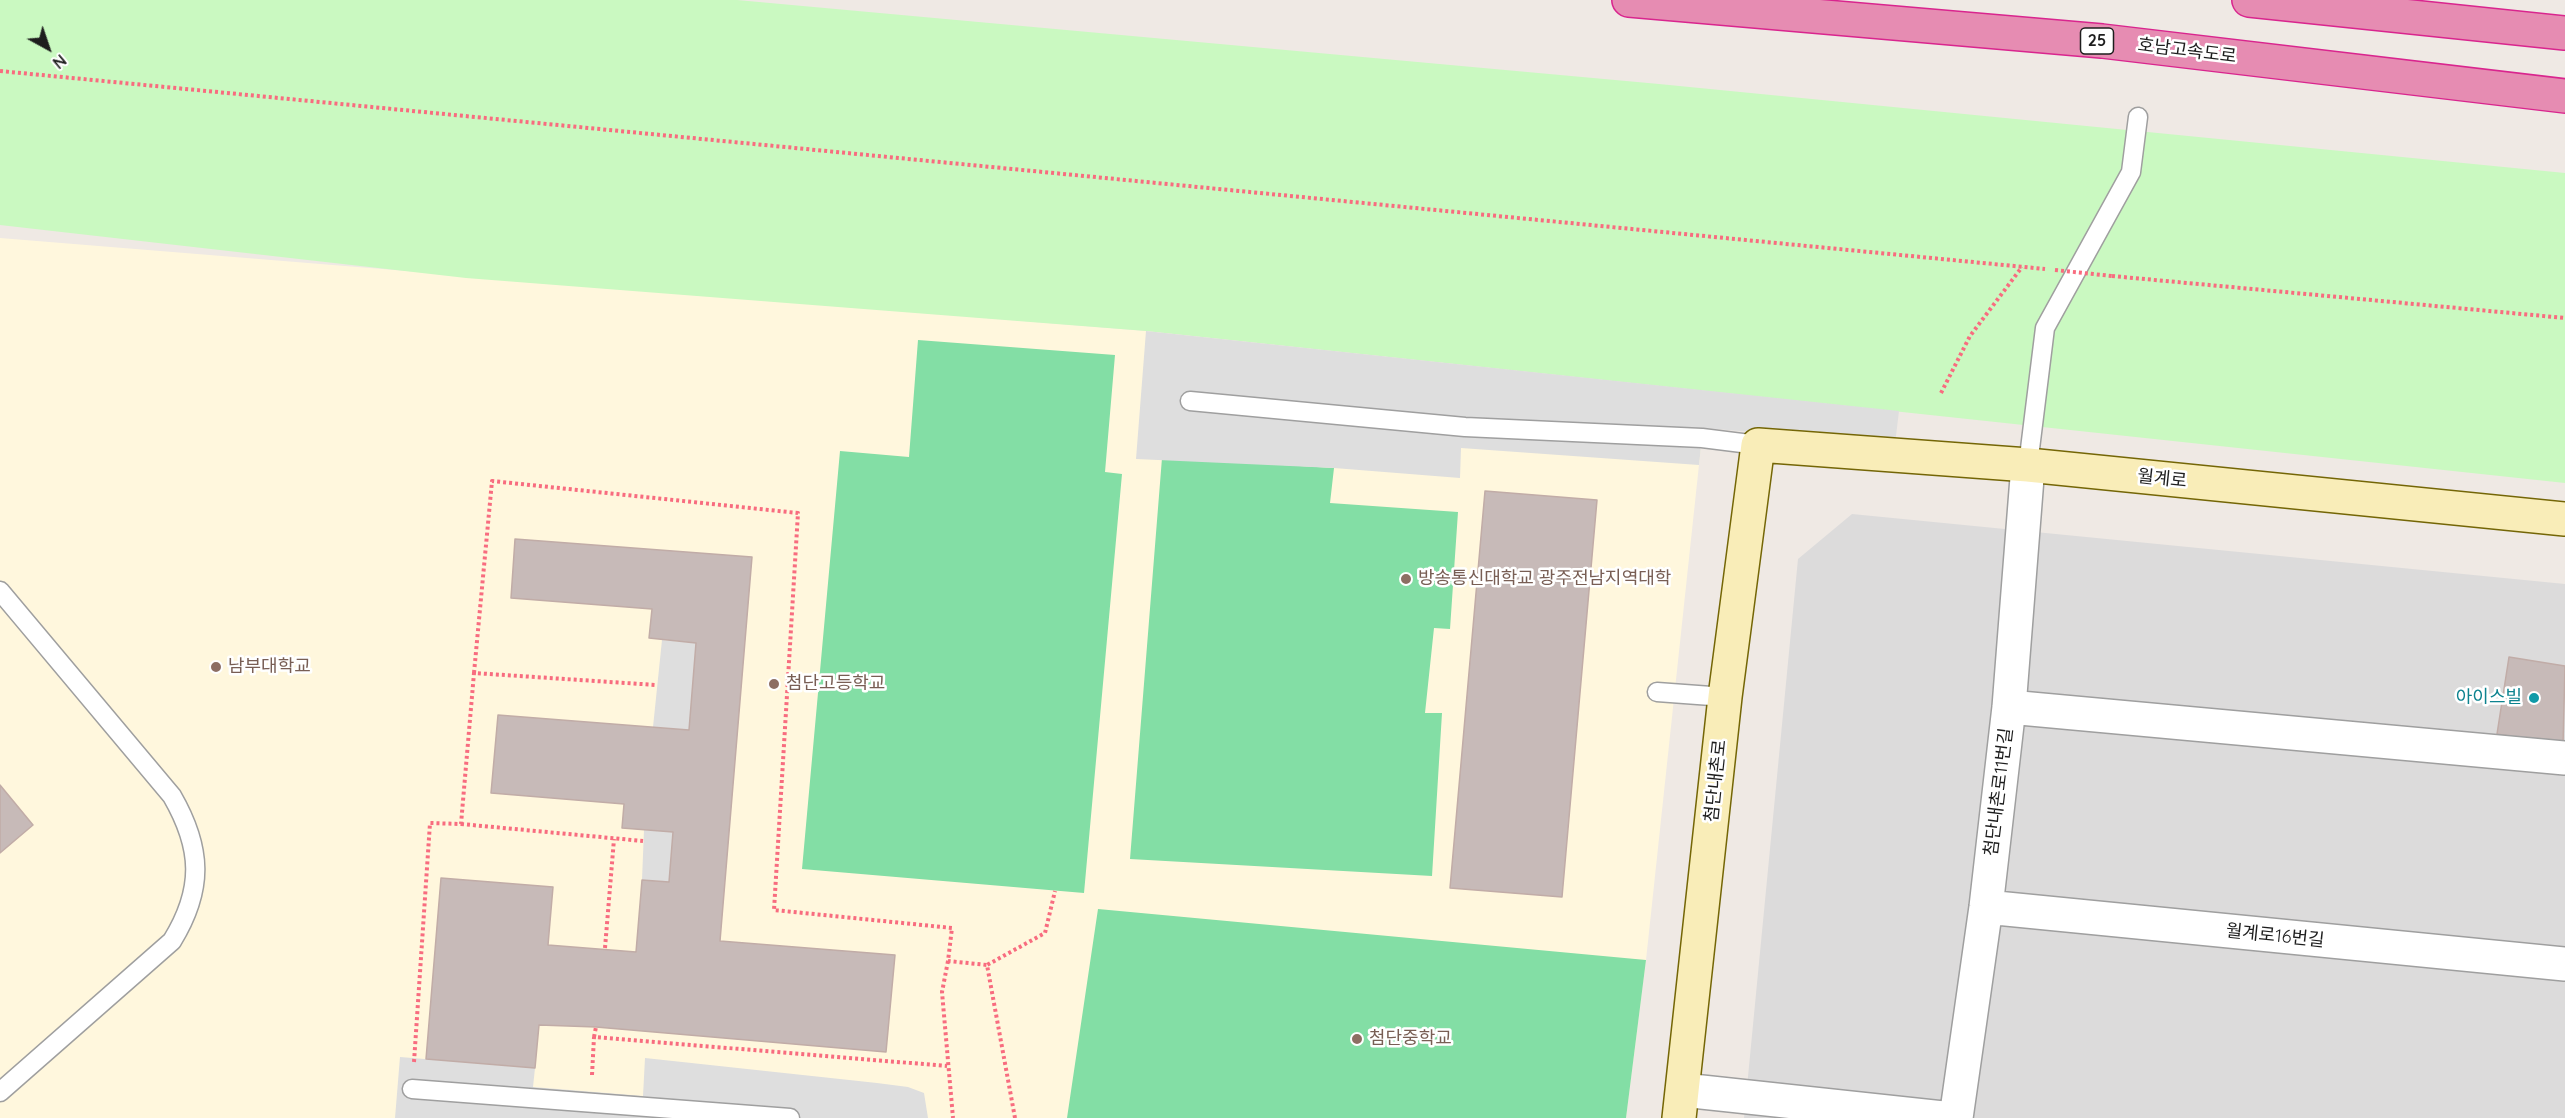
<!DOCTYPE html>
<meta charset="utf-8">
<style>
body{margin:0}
#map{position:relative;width:2565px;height:1118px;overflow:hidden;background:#efe9e4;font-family:Quicksand,sans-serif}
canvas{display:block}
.north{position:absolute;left:18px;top:18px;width:60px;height:60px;-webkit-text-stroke:4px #fff;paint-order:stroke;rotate:140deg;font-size:16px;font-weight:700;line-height:24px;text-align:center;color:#1e1e1e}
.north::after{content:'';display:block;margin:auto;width:21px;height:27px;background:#1e1e1e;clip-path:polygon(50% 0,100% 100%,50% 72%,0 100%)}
</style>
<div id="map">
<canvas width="2565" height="1118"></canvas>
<div class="north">N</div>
</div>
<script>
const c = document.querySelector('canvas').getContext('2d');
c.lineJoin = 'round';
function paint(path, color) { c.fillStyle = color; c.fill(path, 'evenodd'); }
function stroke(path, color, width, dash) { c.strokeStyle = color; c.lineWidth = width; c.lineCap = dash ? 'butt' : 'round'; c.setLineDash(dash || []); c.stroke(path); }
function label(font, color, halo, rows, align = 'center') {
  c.font = font + ' Quicksand,"Noto Sans KR",sans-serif'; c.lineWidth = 5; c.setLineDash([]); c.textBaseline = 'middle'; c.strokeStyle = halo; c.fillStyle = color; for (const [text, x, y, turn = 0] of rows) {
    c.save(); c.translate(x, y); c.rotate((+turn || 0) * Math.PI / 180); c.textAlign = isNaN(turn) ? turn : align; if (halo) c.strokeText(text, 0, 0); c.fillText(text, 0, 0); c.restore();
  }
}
paint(new Path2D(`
 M1852,514l713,70v534h-821l54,-559z`), '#dcdbdb');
paint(new Path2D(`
 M0,238l1146,93 561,59 -61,570 -20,158h-1626z`), '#fff7dd');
paint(new Path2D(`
 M0,0h737l922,84 906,89v310l-1419,-152 -680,-53 -466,-53z`), '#caf9c1');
paint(new Path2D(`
 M918,340l197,15 -10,117 17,2 -38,419 -282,-24 38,-418 69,6z
 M1162,458l172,10 -4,35 128,9 -8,117 -16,-1 -9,85h17l-10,163 -302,-17z
 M1098,909l548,51 -20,158h-559z`), '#83dea5');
paint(new Path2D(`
 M1146,331l753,80 -4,33 -192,-16 -4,37 -238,-17 -1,30 -126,-10 -198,-9z
 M662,640l34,3 -7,87 -36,-3z
 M644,830l29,2 -4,50 -27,-2z
 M400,1057l135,11 -2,19 110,9 2,-38 232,25 31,4 16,6 4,25h-533z`), '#dedede');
const building = new Path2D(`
 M1485,491l112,9 -35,397 -112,-9z
 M515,539l237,18 -32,384 175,14 -9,97 -290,-25 -57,-2 -4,43 -109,-9 15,-181 112,9 -5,58 88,7 6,-72 27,2 4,-50 -51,-4 2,-24 -133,-11 7,-78 191,15 7,-87 -47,-5 3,-29 -141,-11z
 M2509,657l56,9 -2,79 -66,-11z
 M0,785l33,40 -33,28z`);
paint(building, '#c7bab8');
stroke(building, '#c1aca7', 1.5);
const lane = new Path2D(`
 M1190,401l275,26 237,11 56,7
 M2028,465l17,-137 86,-156 7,-55
 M0,591l172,205c30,52 32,93 0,145l-172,151
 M1657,692l68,5
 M412,1089l378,29`);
const street = new Path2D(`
 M2009,707l556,51
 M1986,907l579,57
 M1683,1090l260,28
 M1956,1118l30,-211 23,-200 19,-242`);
const secondary = new Path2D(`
 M1679,1118l46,-421 33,-252 270,20 537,54`);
const highway = new Path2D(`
 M1629,0l473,41 463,55
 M2249,0l316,33`);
stroke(lane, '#9f9f9f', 21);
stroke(street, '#9f9f9f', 36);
stroke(secondary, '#746606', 36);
stroke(highway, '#d9258e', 36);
stroke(new Path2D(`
 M0,71l2045,198
 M2112,276l453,42
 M1941,393l29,-57 52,-69
 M474,673l18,-192 306,32 -24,397 178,18 -4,33 39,4
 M461,824l182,17
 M605,948l9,-109
 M948,961l-6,31 11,126
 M594,1037l2,-10
 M414,1062l16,-239 31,1 13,-151 182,12
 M592,1075l2,-38 353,29
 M1015,1118l-28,-153 58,-32 10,-42`), '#f86c7f', 4, [3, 3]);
stroke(lane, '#fff', 18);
stroke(street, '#fff', 33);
stroke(secondary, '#f9edb8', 33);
stroke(highway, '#e68cb2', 33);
stroke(new Path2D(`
 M2055,270l57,6`), '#f86c7f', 4, [3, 3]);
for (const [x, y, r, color] of [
 [1406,579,6,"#8d6e63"],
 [216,667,6,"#8d6e63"],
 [774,684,6,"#8d6e63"],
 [2534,698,6,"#0f9aa8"],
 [1357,1039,6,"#8d6e63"]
]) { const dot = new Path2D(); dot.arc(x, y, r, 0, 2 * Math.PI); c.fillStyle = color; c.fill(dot); stroke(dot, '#fff', 2); }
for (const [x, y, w] of [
 [2097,41,33]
]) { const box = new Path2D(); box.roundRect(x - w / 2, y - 13, w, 26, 4.5); c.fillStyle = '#fff'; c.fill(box); stroke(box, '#1e1e1e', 1.5); }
label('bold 16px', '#1e1e1e', null, [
 ["25",2097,41]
]);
label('18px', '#1e1e1e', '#fff', [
 ["호남고속도로",2187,51,7],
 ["월계로",2162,479,6],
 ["첨단내촌로",1716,781,-84],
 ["첨단내촌로11번길",1999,792,-83],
 ["월계로16번길",2275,936,6]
]);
label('18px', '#785e54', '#fff', [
 ["방송통신대학교 광주전남지역대학",1418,579],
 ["남부대학교",228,667],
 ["첨단고등학교",786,684],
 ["첨단중학교",1369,1039]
], 'left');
label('18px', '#0d838f', '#fff', [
 ["아이스빌",2522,698]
], 'right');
</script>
